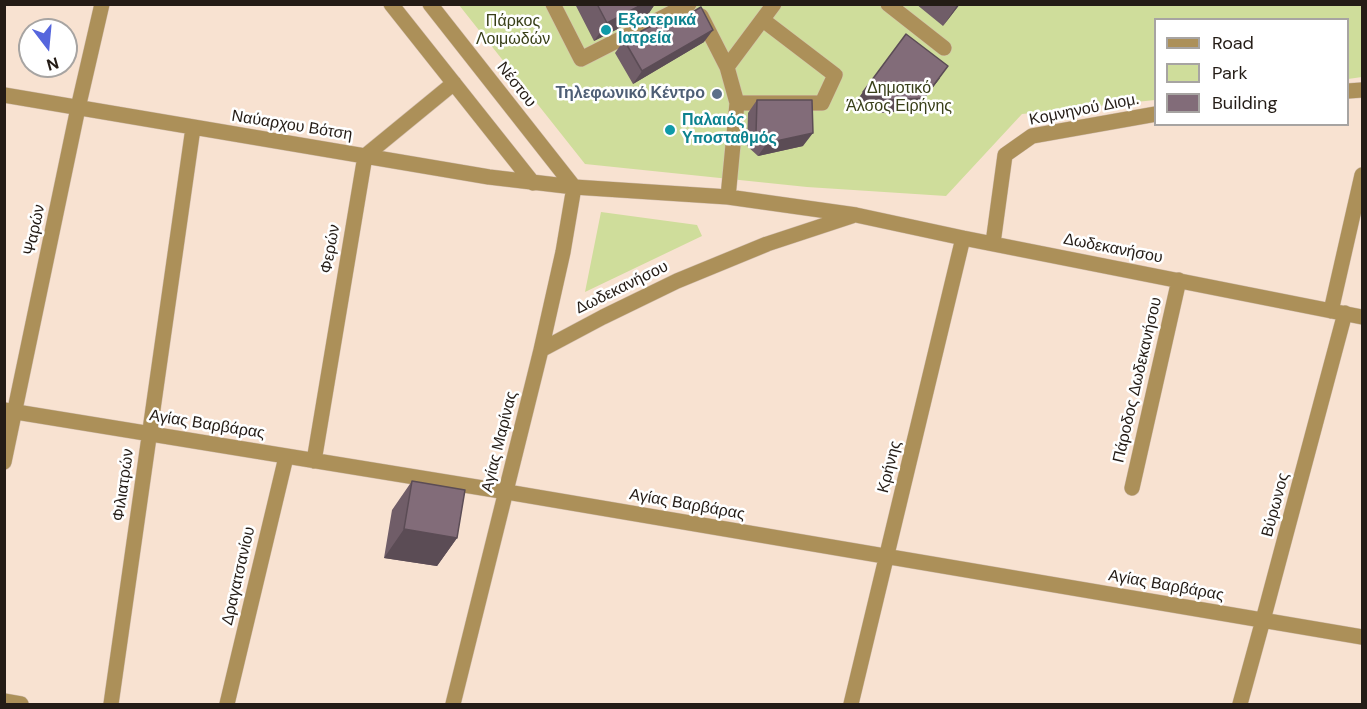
<!DOCTYPE html>
<meta charset="utf-8">
<style>
body{margin:0}
#map{position:relative;width:1367px;height:709px;overflow:hidden;background:#f8e2d1;font-family:"DM Sans",sans-serif}
canvas{display:block}
.frame{position:absolute;inset:0;border:6px solid #241c16;pointer-events:none}
.legend{position:absolute;left:1154px;top:18px;width:195px;height:108px;box-sizing:border-box;background:#fff;border:2px solid #a7a4a2;margin:0;padding:8px 10px;list-style:none;font-size:18px;color:#241c16}
.legend li{display:flex;align-items:center;gap:12px;height:30px}
.legend b{width:30px;border:2px solid #a7a4a2}
.north{position:absolute;left:18px;top:18px;width:60px;height:60px;box-sizing:border-box;background:#fff;border:2px solid #a7a4a2;border-radius:50%;rotate:164deg;font-size:16px;font-weight:700;line-height:24px;text-align:center;color:#241c16}
.north::after{content:'';display:block;margin:auto;width:21px;height:27px;background:#5666dd;clip-path:polygon(50% 0,100% 100%,50% 72%,0 100%)}
</style>
<div id="map">
<canvas width="1367" height="709"></canvas>
<div class="frame"></div>
<ul class="legend">
<li><b style="height:8px;background:#ac9059"></b>Road</li>
<li><b style="height:16px;background:#cfdd9b"></b>Park</li>
<li><b style="height:16px;background:#826c79"></b>Building</li>
</ul>
<div class="north">N</div>
</div>
<script>
const c = document.querySelector('canvas').getContext('2d');
c.lineJoin = 'round';
function paint(path, color) { c.fillStyle = color; c.fill(path, 'evenodd'); }
function stroke(path, color, width, dash) { c.strokeStyle = color; c.lineWidth = width; c.lineCap = dash ? 'butt' : 'round'; c.setLineDash(dash || []); c.stroke(path); }
function label(font, color, halo, rows, align = 'center') {
  c.font = font + ' "DM Sans",sans-serif'; c.lineWidth = 5; c.setLineDash([]); c.textBaseline = 'middle'; c.strokeStyle = halo; c.fillStyle = color; for (const [text, x, y, turn = 0] of rows) {
    c.save(); c.translate(x, y); c.rotate((+turn || 0) * Math.PI / 180); c.textAlign = isNaN(turn) ? turn : align; if (halo) c.strokeText(text, 0, 0); c.fillText(text, 0, 0); c.restore();
  }
}
paint(new Path2D(`
 M459,5h903v72l-14,2v-59h-192l-1,80 -133,14 -76,82 -139,-9 -222,-23z
 M601,212l96,13 5,11 -117,56z`), '#cfdd9b');
const minor = new Path2D(`
 M391,4l142,179
 M430,4l144,183
 M553,4l28,55 108,-55
 M888,4l56,44
 M701,16l26,51
 M1348,91l14,-1
 M4,95l485,82 85,10 154,10 128,18 107,23 399,79
 M737,103h85l13,-28 -72,-55
 M728,197l9,-94 -10,-36 47,-63
 M993,243l12,-88 27,-19 124,-22
 M1331,311l31,-136
 M541,350l62,-33 74,-36 90,-37 85,-28
 M4,410l503,82 855,145
 M314,461l51,-305 89,-73
 M4,462l74,-354 24,-104
 M1132,488l47,-208
 M4,701l17,3
 M111,704l82,-576
 M227,704l59,-247
 M453,704l88,-354 22,-98 11,-65
 M851,704l112,-466
 M1240,704l23,-84 82,-307`);
stroke(minor, '#d2beaf', 16);
stroke(minor, '#ac9059', 15);
paint(new Path2D(`
 M575,4h80l-6,9 -55,28z
 M916,4h44l-17,22z
 M671,25l33,17 -71,42 -18,-31 9,-13z
 M940,78l-25,32 -35,3 2,-10 -28,2 9,-13z
 M757,100l46,46 -45,10 -11,-10 1,-33z
 M412,481l45,57 -20,28 -53,-8 8,-48z`), '#705d68');
paint(new Path2D(`
 M643,4h12l-6,9 -55,28 13,-18z
 M958,4h2l-17,22z
 M713,30l-9,12 -71,42 9,-13z
 M940,78l-25,32 -35,3 9,-13z
 M891,90l-9,13 -28,2 9,-13z
 M813,133l-10,13 -45,10 9,-13z
 M404,529l53,9 -20,28 -53,-8z`), '#5b4c55');
const building = new Path2D(`
 M597,4h46l-36,19z
 M701,7l12,23 -71,41 -18,-31 43,-22 4,7z
 M906,34l42,32 -24,32 -35,2 2,-10 -28,2z
 M757,100h55l1,33 -46,10 -11,-10z
 M412,481l53,9 -8,48 -53,-9z`);
paint(building, '#826c79');
stroke(building, '#5b4c55', 1.5);
for (const [x, y, r, color] of [
 [606,30,6,"#0f9aa8"],
 [717,94,6,"#5c6f8a"],
 [670,130,6,"#0f9aa8"]
]) { const dot = new Path2D(); dot.arc(x, y, r, 0, 2 * Math.PI); c.fillStyle = color; c.fill(dot); stroke(dot, '#fff', 2); }
label('bold 16px', '#0d838f', '#fff', [
 ["Εξωτερικά",618,21],
 ["Ιατρεία",618,39],
 ["Παλαιός",682,121],
 ["Υποσταθμός",682,139]
], 'left');
label('16px', '#394019', '#fff', [
 ["Πάρκος",513,22],
 ["Λοιμωδών",513,40],
 ["Δημοτικό",899,89],
 ["Άλσος Ειρήνης",899,107]
]);
label('16px', '#241c16', '#fff', [
 ["Νέστου",516,85,52],
 ["Κομνηνού Διομ.",1084,110,-11],
 ["Ναύαρχου Βότση",292,126,9],
 ["Ψαρών",35,230,-78],
 ["Φερών",331,249,-80],
 ["Δωδεκανήσου",1113,249,11],
 ["Δωδεκανήσου",622,288,-26],
 ["Πάροδος Δωδεκανήσου",1138,380,-77],
 ["Αγίας Βαρβάρας",207,425,9],
 ["Αγίας Μαρίνας",500,442,-76],
 ["Κρήνης",890,467,-76],
 ["Φιλιατρών",124,485,-82],
 ["Αγίας Βαρβάρας",687,505,10],
 ["Βύρωνος",1276,505,-75],
 ["Δραγατσανίου",239,576,-77],
 ["Αγίας Βαρβάρας",1166,586,10]
]);
label('bold 16px', '#4e5e75', '#fff', [
 ["Τηλεφωνικό Κέντρο",705,94]
], 'right');
</script>
